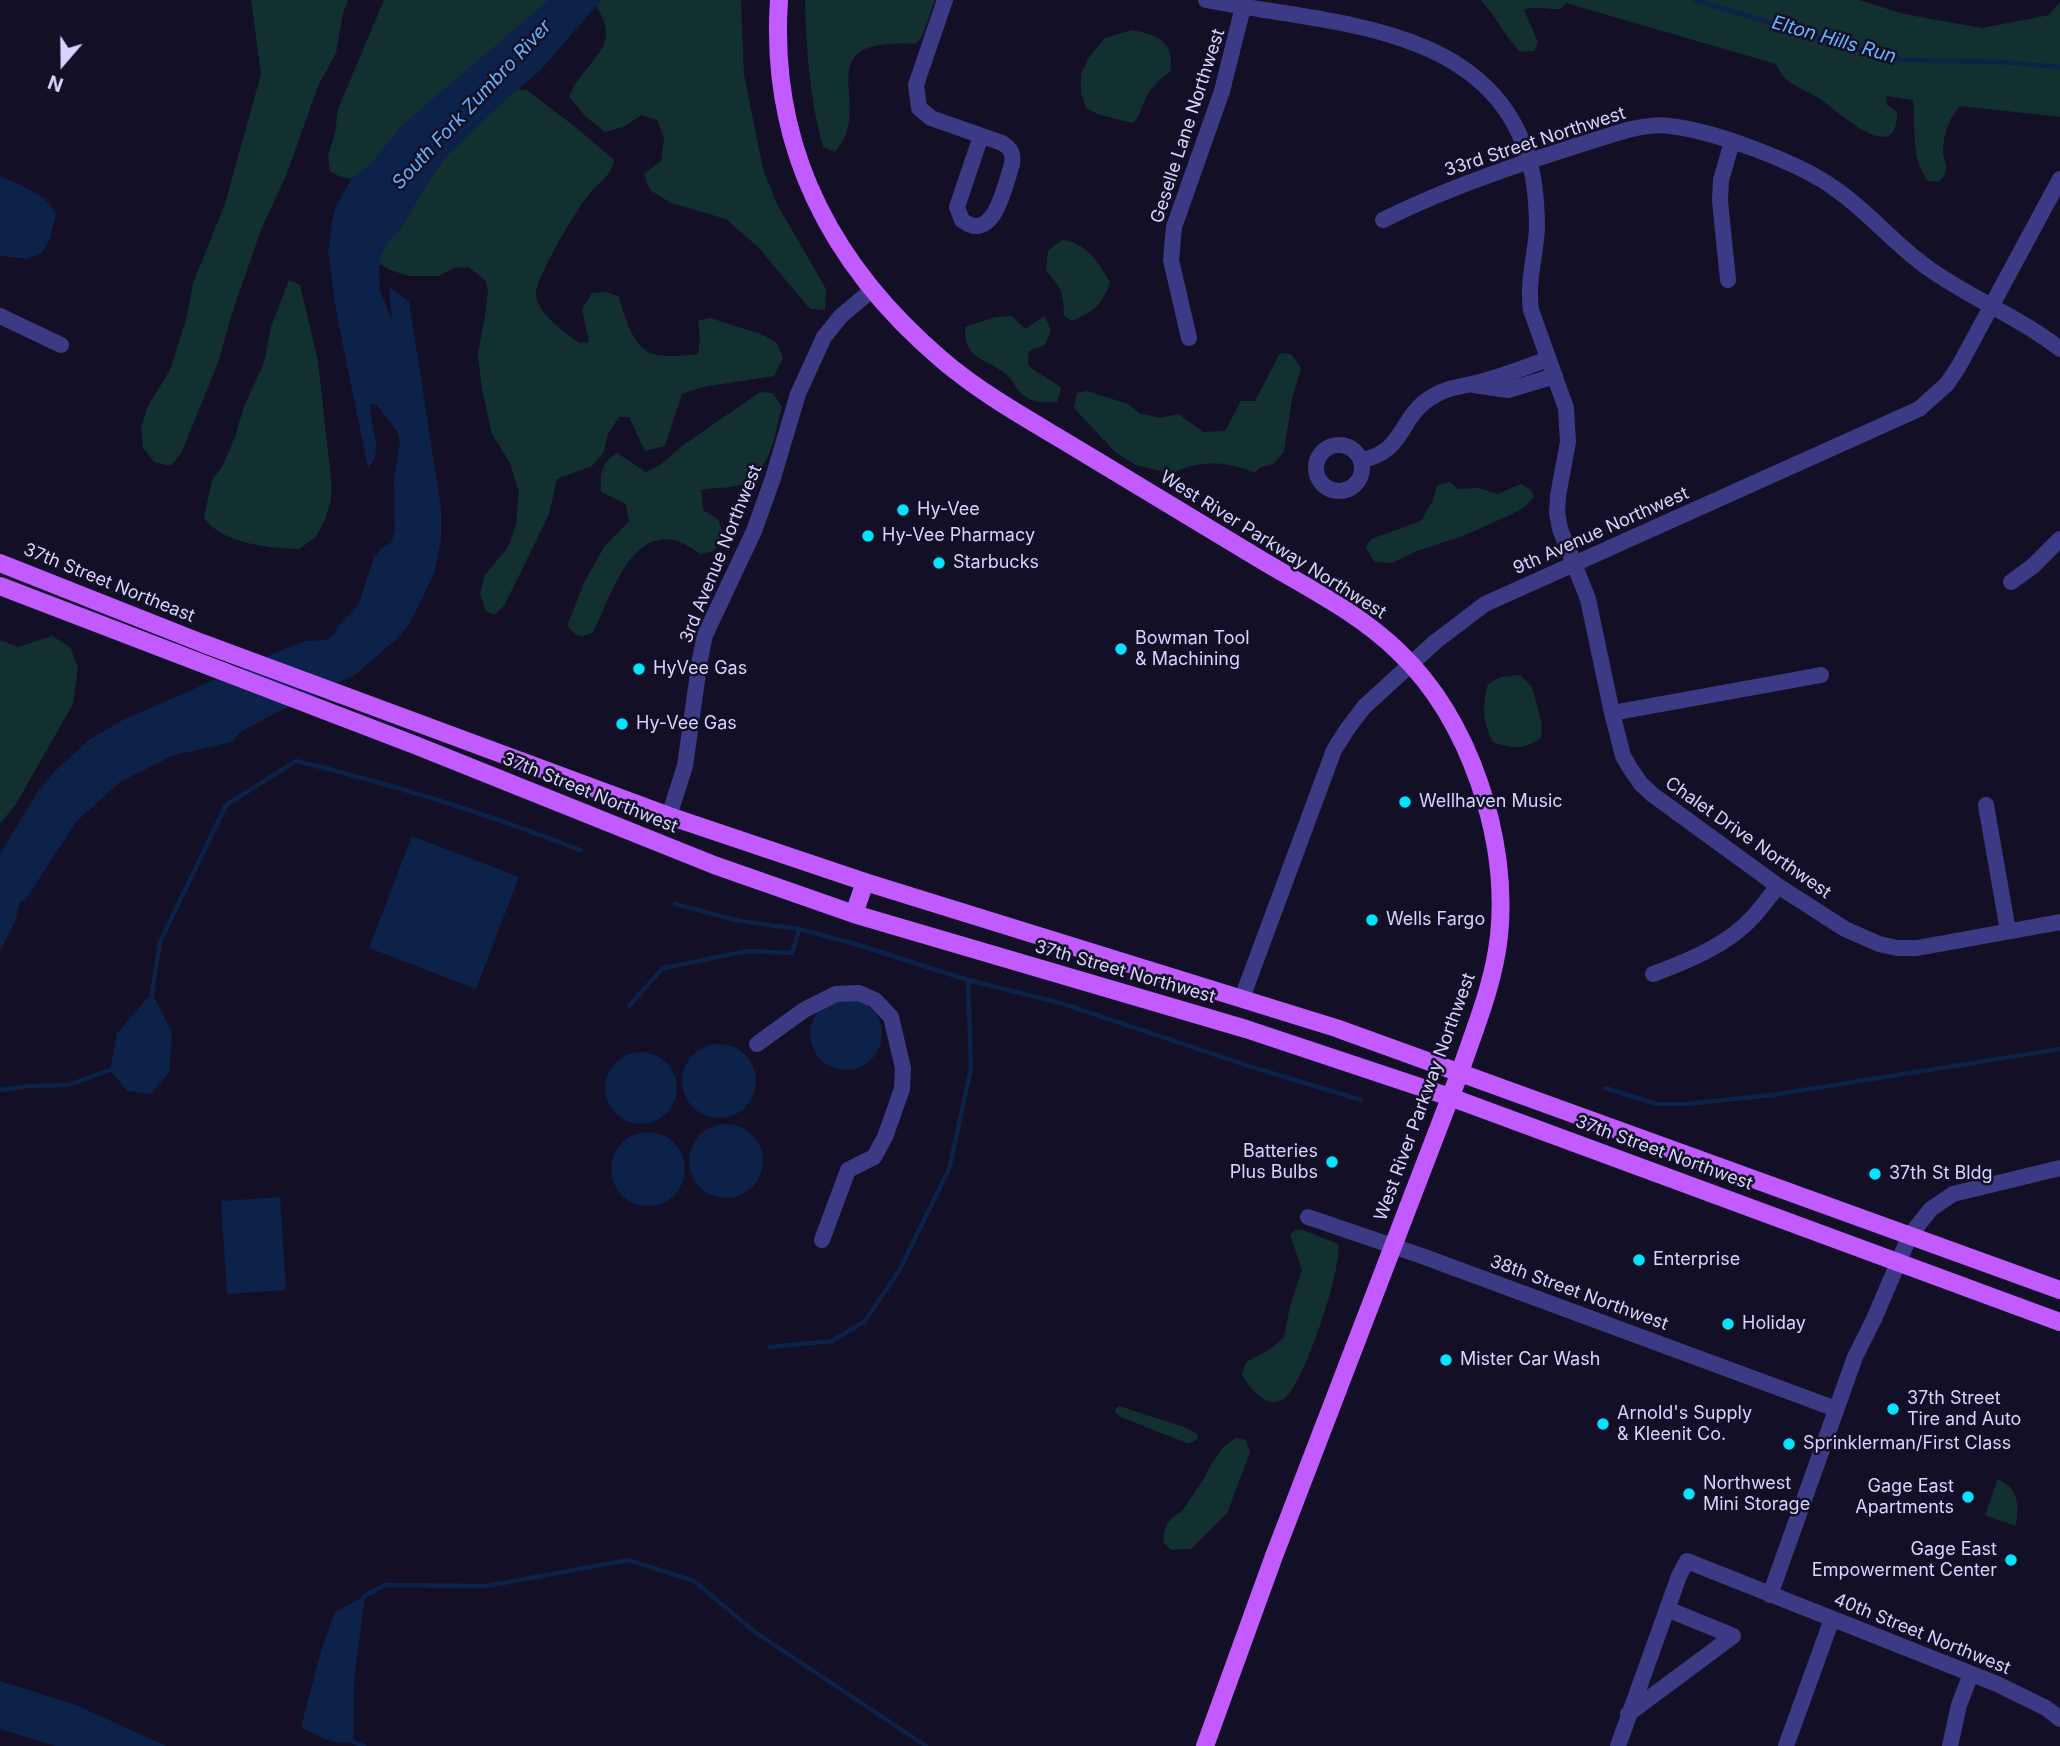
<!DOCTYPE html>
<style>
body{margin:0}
#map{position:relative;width:2060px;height:1746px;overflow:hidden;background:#130f26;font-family:Inter,sans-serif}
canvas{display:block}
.north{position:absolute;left:28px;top:28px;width:70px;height:70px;-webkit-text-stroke:5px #130f26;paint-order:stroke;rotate:200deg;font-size:19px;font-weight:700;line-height:28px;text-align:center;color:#d9d4ff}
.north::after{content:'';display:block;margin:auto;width:24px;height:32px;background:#d9d4ff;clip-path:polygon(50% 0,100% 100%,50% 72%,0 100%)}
</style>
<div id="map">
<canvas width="2060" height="1746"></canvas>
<div class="north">N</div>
</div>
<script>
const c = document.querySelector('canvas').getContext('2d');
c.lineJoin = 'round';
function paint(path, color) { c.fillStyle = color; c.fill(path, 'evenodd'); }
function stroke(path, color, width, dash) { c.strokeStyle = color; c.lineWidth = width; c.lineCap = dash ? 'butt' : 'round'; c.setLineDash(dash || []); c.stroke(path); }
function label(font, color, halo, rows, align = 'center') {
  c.font = font + ' Inter,sans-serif'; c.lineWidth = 5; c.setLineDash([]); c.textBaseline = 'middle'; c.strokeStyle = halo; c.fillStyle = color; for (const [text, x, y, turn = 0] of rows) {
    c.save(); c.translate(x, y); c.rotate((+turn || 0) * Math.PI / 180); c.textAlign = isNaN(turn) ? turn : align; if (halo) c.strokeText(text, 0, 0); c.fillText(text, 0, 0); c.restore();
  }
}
paint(new Path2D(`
 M251,0h97l-5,13 -7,40 -18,33 -31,87 -26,57 -29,83 -14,50 -37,91 -11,12 -16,-4 -11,-14 -2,-20 7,-22 22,-36 16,-50 7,-37 32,-79 36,-130z
 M384,0h166l-175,170c-20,8 -25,14 -45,1l-2,-16 7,-22 3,-24z
 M592,0h149l3,75 19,94 14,35 49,85 -1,21 -15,-1 -52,-62 -32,-28 -55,-16 -21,-13 -6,-16 17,-13 3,-23 -7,-18 -15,-5 -19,12 -18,5 -20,-16 -16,-19c18,-42 58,-48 23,-97z
 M805,0h130l-13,37 -7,7c-114,-7 -37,63 -80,108l-12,-5c-13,-47 -17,-98 -18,-147z
 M1481,0h378l45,14 78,14 67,-13 11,-13v115l-100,-11c-11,12 -16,27 -17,43 0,15 10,19 -5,33l-10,-1c-18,-23 -12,-53 -15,-81l-27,-4 1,9 10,7c1,59 -62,-4 -80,-15 -16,-9 -34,-14 -41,-33l-210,-61 -5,6c-14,1 -23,-4 -37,1l14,32 -4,9 -14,1c-15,-16 -24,-35 -39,-52z
 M1132,30c26,5 44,12 38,42 -10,7 -19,15 -24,26 -5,10 -5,16 -13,25l-33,-8 -14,-7 -5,-15v-19l8,-17 16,-19z
 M507,88l20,2 52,40 35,30c-3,17 -15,22 -25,34 -12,15 -54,84 -53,101 2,20 29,37 43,48l10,-1 -7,-33 10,-16 15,-1 12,5c5,18 12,44 29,55 11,6 38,4 50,2l2,-16 -2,-17 12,-3 51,16 16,9 6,15 -9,18 -72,11 -20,7 -17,52 -20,5 -16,-34h-10l-11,17 -4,18 -12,14 -35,13 -8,35 -13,27 -32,65 -10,9 -8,-4 -6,-17 5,-19 23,-28 8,-22 3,-33 -9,-29 -18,-29 -10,-45 -4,-35 7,-38 3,-27 -3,-9 -17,-13 -13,1 -17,8h-29l-19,-6 -18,-11 -9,-35z
 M1062,240c24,2 37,24 48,42 -7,23 -17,30 -38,39l-8,-5c0,-21 -3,-30 -18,-45l2,-20z
 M289,280l11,5 18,76 13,119v20l-5,17 -10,20 -17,12c-31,-1 -76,-5 -95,-31l8,-38 11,-15 12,-28 9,-31 20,-43 7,-36z
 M1012,316l13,13 19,-13 7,13 -6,16 -16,6 -1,14c10,9 23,14 33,23l-4,14c-15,1 -28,1 -39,-12 -3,-4 -6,-10 -10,-14 -19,-18 -44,-13 -43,-49l30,-10z
 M1280,353l11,1 10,14 -9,31 -8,53 -11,12 -14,4 -4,5c-29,-12 -55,-14 -83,1l-36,-9 -20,-12 -42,-45 3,-15 10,-2 41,13 11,9 21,5 18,-4 26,18 21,-1 16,-30h14z
 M760,392l13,1 9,14c-7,25 -11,64 -37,76 -12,6 -31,4 -44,7l2,20 15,9 5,14 -9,18 -13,3c-7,-4 -15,-10 -24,-13 -48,-14 -67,60 -84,91 -12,7 -17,4 -26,-6l18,-45 19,-34 25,-26 -3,-17 -25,-12c-1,-19 0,-29 16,-39l29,19 14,-7 22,-19z
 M1450,482l8,7 21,-1 18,6 24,-10 10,6 3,7 -9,10 -15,8 -47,21 -46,15 -25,12 -18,-1 -8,-15 5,-8 50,-18 12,-21 4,-15z
 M52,636l18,11 8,20 -5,37 -57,100 -16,20v-184l18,7z
 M1520,675l12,12 10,37 -1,14c-18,12 -28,11 -48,4 -11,-22 -11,-34 -5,-58l13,-7z
 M1295,1230h8l35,14c5,23 -33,135 -51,152 -17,17 -37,-6 -45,-22l4,-12 26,-14 12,-11 6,-31 12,-36 -12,-36z
 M1119,1406l68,22 10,6 1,5 -9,5 -68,-27 -6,-5 1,-4z
 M1236,1438l10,2 4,13 -23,60 -36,36 -20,1 -8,-8c1,-16 6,-24 19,-31l21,-31 9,-17 12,-17z
 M1998,1479c21,10 21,26 18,47l-31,-11z`), '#12302f');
paint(new Path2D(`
 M549,0h52l-60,70 -37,31 -58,56 -15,21 -32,54 -12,11 -6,12 -2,17 1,18 12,30 -3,-33 20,14 32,207v32l-7,34 -24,49 -13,16 -42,36 -78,37 -36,20 -10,10 -59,14 -52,26 -44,40 -50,77 -6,3 -5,19 -15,31v-98l38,-63 17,-20 34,-31 32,-19 163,-72 22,-8 20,-1 8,-5 5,-10 19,-19 16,-49 7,-8 10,-6 4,-12 -1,-52 6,-37 -3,-11 -20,-26 -6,-1c-3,24 15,44 -3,64l-31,-152 -9,-64 4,-31 4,-15 15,-26 21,-17 29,-37z
 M0,176c21,10 44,16 56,37l-6,26 -8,14 -15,6 -27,-3z
 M412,836l107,41 -43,112 -107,-41z
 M152,993l20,40 -3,39 -18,22 -24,-3 -17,-21 7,-37z
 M810 1034a36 36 0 1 1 72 0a36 36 0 1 1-72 0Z
 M682 1081a37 37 0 1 1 74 0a37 37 0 1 1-74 0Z
 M605 1088a36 36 0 1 1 72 0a36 36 0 1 1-72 0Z
 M689 1161a37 37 0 1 1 74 0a37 37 0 1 1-74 0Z
 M611 1169a37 37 0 1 1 74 0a37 37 0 1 1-74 0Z
 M280,1197l6,93 -59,4 -6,-93z
 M365,1596l-11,84 -1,62c-18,4 -35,-6 -52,-15l21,-79 13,-36z
 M0,1681l76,24 90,41h-110l-56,-17z`), '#0c2248');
stroke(new Path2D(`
 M1695,0l158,48 49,12 99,2 59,5
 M675,904l65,17 59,8 53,14 116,37 93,23 191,64 109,33
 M152,993l8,-51 66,-137 70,-44c97,23 191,53 284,89
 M629,1006l34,-38 84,-17 45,2 7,-23
 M1605,1088l52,16h30l85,-9 288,-46
 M0,1090l28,-4 40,-1 42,-15
 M770,1347l62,-6 33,-20 34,-50 50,-102 22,-100 -3,-89
 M365,1596l19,-11 103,1 141,-26 66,21 61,51 171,114
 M353,1742l11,4`), '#0c2248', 4.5);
stroke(new Path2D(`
 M945,0l-29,85 3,23 12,10 71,25c8,5 12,10 10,21 -7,21 -18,81 -50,56l-5,-13 24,-71
 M1206,0c123,25 296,21 327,177 3,17 4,36 4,53 -2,27 -10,53 -6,80l35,98 2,34 -10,54 -1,16 3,17 28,70 24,114 11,43 7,12 11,16 12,11 125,91 67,43 34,15 18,4h20l143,-26
 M1383,220c78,-39 161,-64 244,-90 14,-3 28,-6 43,-4 44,5 128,36 164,62 34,23 60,56 94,80 42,30 91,49 132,81
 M1728,280l-8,-79 1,-21 11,-38
 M0,316l61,29
 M1189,338l-18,-78 3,-33 48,-136 21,-84
 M1474,385l34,5 47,-14
 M1316 468a23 23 0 1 1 46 0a23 23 0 1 1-46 0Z
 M1361,460c43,-7 38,-42 69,-62 15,-10 29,-11 46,-15 24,-6 48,-15 72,-24
 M2011,582l22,-16 27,-27
 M1612,713l209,-38
 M1986,805l22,126
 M669,816l16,-50 15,-107 5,-24 49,-104 19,-53 25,-84 26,-57 17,-21 32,-27
 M1653,974c35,-13 75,-29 101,-58 8,-9 16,-20 24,-30
 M1242,998l92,-248 14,-22 16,-21 71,-65 50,-38 434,-195 28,-25 12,-18 101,-187
 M757,1044l47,-34 32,-16 23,-1 16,7 16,17 12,51 -1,21 -17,48 -11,20 -26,13 -26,70
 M1308,1217l114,39 414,153
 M1770,1595l85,-238 19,-38 36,-84 21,-26 22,-15 107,-26
 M1628,1714l105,-78 -66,-27
 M1618,1746l61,-170 8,-15 310,123 49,24 14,11
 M1786,1746l46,-127
 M1950,1746l9,-41 12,-31`), '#3d3a85', 16);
stroke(new Path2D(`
 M779,0c-10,146 52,265 162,359 44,38 98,66 148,97 56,34 112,68 169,102 48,29 100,54 141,94 71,68 110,187 100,284 -5,47 -24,92 -39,136l-186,484 -69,190
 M0,563l202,80 467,173 196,66 471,146 724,262
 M0,586l415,159 299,120 140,49 392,115 204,68 610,225
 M854,914l11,-32`), '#c25bff', 18);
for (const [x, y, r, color] of [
 [903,510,7,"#00e5ff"],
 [868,536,7,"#00e5ff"],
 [939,563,7,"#00e5ff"],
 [1121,649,7,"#00e5ff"],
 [639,669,7,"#00e5ff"],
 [622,724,7,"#00e5ff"],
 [1405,802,7,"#00e5ff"],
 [1372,920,7,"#00e5ff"],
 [1332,1162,7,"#00e5ff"],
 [1875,1174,7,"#00e5ff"],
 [1639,1260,7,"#00e5ff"],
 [1728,1324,7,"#00e5ff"],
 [1446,1360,7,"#00e5ff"],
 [1893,1409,7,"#00e5ff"],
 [1603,1424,7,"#00e5ff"],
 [1789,1444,7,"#00e5ff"],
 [1689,1494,7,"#00e5ff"],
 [1968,1497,7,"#00e5ff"],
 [2011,1560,7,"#00e5ff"]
]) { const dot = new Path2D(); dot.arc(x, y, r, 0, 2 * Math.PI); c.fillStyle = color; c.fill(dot); stroke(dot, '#130f26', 2.5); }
label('18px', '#d9d4ff', '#130f26', [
 ["Geselle Lane Northwest",1188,126,-72],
 ["33rd Street Northwest",1535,142,-18],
 ["9th Avenue Northwest",1601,531,-24],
 ["West River Parkway Northwest",1273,545,32],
 ["3rd Avenue Northwest",721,554,-68],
 ["37th Street Northeast",109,583,22],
 ["37th Street Northwest",590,793,22],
 ["Chalet Drive Northwest",1748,838,35],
 ["37th Street Northwest",1125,972,16],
 ["West River Parkway Northwest",1425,1097,-70],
 ["37th Street Northwest",1664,1153,20],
 ["38th Street Northwest",1579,1293,20],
 ["40th Street Northwest",1922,1634,22]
]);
label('18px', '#d9d4ff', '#130f26', [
 ["Hy-Vee",917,510],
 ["Hy-Vee Pharmacy",882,536],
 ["Starbucks",953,563],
 ["Bowman Tool",1135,639],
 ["& Machining",1135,660],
 ["HyVee Gas",653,669],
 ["Hy-Vee Gas",636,724],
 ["Wellhaven Music",1419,802],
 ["Wells Fargo",1386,920],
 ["Batteries",1318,1152,"right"],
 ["Plus Bulbs",1318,1173,"right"],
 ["37th St Bldg",1889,1174],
 ["Enterprise",1653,1260],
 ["Holiday",1742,1324],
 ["Mister Car Wash",1460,1360],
 ["37th Street",1907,1399],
 ["Tire and Auto",1907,1420],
 ["Arnold's Supply",1617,1414],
 ["& Kleenit Co.",1617,1435],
 ["Sprinklerman/First Class",1803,1444],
 ["Northwest",1703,1484],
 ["Mini Storage",1703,1505],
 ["Gage East",1954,1487,"right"],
 ["Apartments",1954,1508,"right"],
 ["Gage East",1997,1550,"right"],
 ["Empowerment Center",1997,1571,"right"]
], 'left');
label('italic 19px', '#62b6ff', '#130f26', [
 ["Elton Hills Run",1834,40,16],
 ["South Fork Zumbro River",472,105,-47]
]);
</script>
